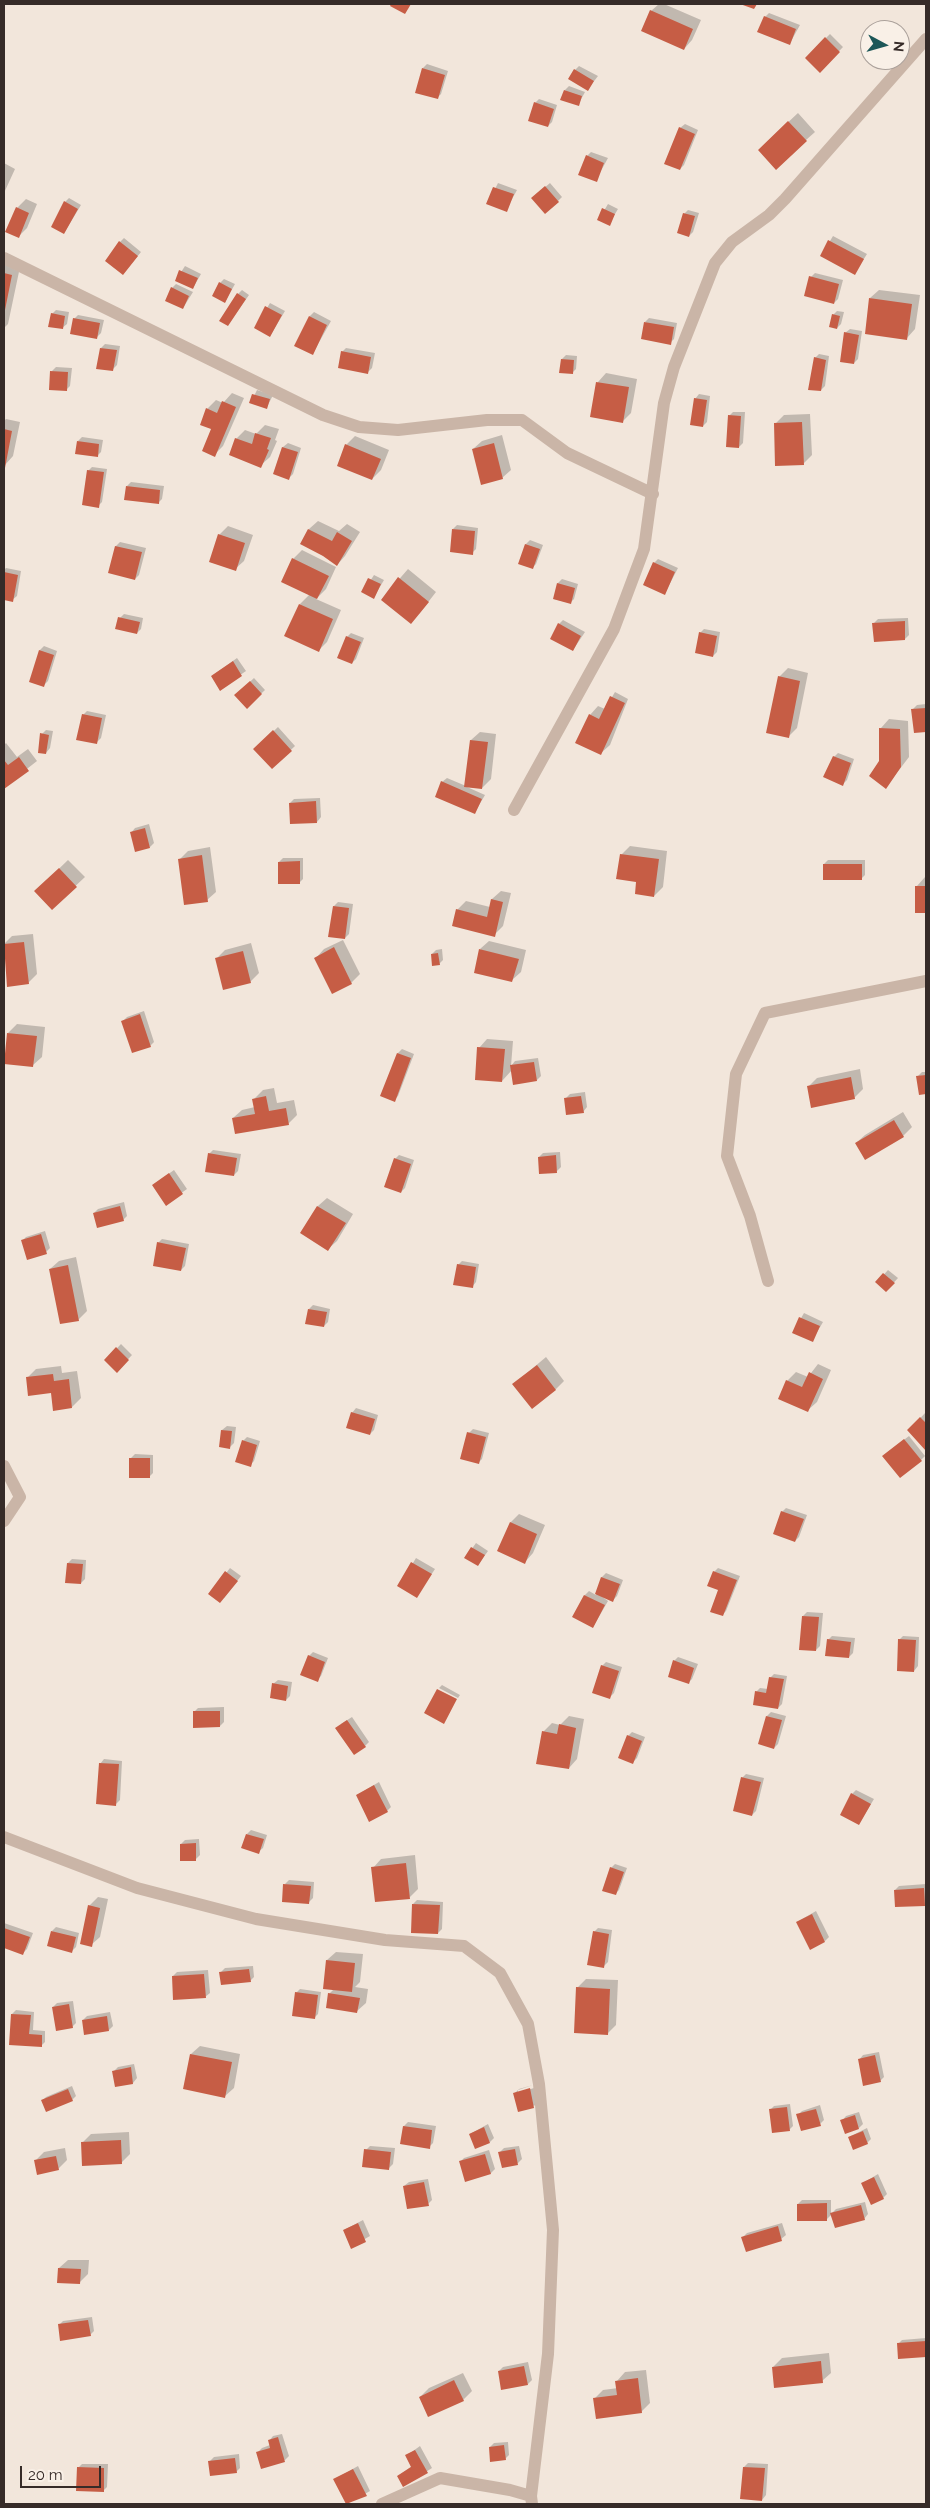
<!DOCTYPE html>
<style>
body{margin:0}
#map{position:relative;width:930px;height:2508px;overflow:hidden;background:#f2e6db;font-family:Raleway,sans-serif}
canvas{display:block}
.frame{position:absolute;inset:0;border:5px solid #362b28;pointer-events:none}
.north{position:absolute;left:860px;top:20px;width:50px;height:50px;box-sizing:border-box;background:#f9f0e7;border:1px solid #aba19b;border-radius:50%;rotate:96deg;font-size:14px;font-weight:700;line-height:20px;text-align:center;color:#362b28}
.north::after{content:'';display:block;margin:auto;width:18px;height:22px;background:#1d5758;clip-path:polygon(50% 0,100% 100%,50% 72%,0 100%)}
.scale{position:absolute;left:20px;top:2466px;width:81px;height:22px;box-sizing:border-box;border:2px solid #362b28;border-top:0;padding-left:6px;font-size:15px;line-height:18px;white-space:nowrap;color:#362b28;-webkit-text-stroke:4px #f9f0e7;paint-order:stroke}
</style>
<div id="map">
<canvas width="930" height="2508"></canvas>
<div class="frame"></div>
<div class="north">N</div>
<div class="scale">20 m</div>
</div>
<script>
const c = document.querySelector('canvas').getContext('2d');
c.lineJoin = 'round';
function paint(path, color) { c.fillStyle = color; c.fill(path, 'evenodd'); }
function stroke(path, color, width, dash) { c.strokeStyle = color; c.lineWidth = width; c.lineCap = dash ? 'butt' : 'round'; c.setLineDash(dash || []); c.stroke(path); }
paint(new Path2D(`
 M659,4h5l37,16 -9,20 -8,9 -33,-38z
 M769,13l31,12 -10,18 -25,-26z
 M830,34l13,13 -23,24 -14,-13z
 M427,64l21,7 -7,23 -4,4 -14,-30z
 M579,66l19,10 -10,13 -13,-19z
 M569,86l16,6 -7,13 -13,-15z
 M539,99l18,6 -5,17 -4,4 -13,-23z
 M798,113l17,19 -9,8 -38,1z
 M685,124l13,6 -14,35 -4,4v-41z
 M591,152l17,6 -12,22 -9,-24z
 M4,163l11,6 -11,24z
 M498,183l19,7 -11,20 -18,-7z
 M550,183l12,14 -4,4 -21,-7z
 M69,198l12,7 -17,28 1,-31z
 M26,199l11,5 -10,24 -8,8 -2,-28z
 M608,204l10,5 -9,15 -10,-5z
 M688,210l11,3 -6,19 -4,4 -5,-22z
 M833,236l34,18 -12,19 -34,-17z
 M124,238l17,14 -18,22 -3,-32z
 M4,264l16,3 -12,57 -4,4z
 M185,266l16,8 -8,14 -17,-8z
 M815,273l28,7 -5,19 -4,4 -23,-26z
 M224,279l11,5 -10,18 -5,-19z
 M176,284l17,8 -10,16 -11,-20z
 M242,290l7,5 -21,30 10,-31z
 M879,290l41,5 -5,34 -8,9 -37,-40z
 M270,303l15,8 -15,25 -15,-8z
 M56,310l13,2 -2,12 -5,4 -10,-14z
 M837,311l7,1 -3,12 -4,4 -4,-13z
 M314,312l17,9 -18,32 -3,-37z
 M78,315l26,5 -3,13 -4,4 -23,-18z
 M649,318l28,5 -3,16 -4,4 -25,-21z
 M850,329l12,2 -4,28 -4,4 -9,-30z
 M105,344l15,2 -3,19 -4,4 -12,-21z
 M346,348l29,5 -3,15 -4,4 -26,-20z
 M819,354l10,2 -4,30 -4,4 -6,-32z
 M566,355l11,1 -1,13 -4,4 -10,-14z
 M56,367l16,1 -2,18 -4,4 -14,-19z
 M606,373l31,6 -6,34 -8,8 -31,-5 6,-34z
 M257,390l16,5 -6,12 -16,-5z
 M232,393l12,5 -21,48 -9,9 -2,-26 -5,-20 9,-9 7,3z
 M699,394l11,2 -3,26 -4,4 -8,-27z
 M733,412h12l-2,31 -4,4 -10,-31z
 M810,414l2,41 -9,9 -28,-40 9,-9z
 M6,419l14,3 -7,34 -8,9 -1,-44z
 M265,425l14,4 -4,11 2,1 -7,16 -9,8 -25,-26 9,-9 11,4z
 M502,435l9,35 -9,8 -29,-29 9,-8z
 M355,436l34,14 -8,20 -9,9 -26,-34z
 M82,437l21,3 -2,12 -4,4 -19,-15z
 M288,443l13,5 -8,26 -4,4 -14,-4 8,-27z
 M92,467l15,2 -5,33 -4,4 -10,-35z
 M131,482l33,4 -2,13 -4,4 -31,-17z
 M318,521l21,10 8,-7 13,8 -15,24 -8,9 -13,-10 -22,-11 7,-15z
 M457,525l21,3 -2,21 -4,4 -19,-24z
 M228,526l25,9 -9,26 -9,8 -16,-34z
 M530,540l13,5 -7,19 -4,4 -13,-5 7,-19z
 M120,542l26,6 -7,27 -4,4 -25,-7 6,-26z
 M302,550l34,17 -10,22 -10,10 25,11 -14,32 -8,8 -19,-46 10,-10 -17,-35z
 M658,559l20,9 -13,25 -11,-30z
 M6,568l15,3 -4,25 -5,4 -8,-1v-29z
 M408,569l28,23 -17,22 -37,-15z
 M374,575l10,5 -10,17 -11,-5z
 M562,579l16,5 -4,15 -4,4 -16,-4 4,-16z
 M124,614l19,4 -2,11 -4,4 -17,-15z
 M908,618l1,17 -4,4 -31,-16 4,-4z
 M563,620l22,12 -12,18 -14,-26z
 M704,629l16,3 -3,20 -4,4 -13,-23z
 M351,633l13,5 -8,21 -4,4 -5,-26z
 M44,646l13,5 -9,30 -4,4 -4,-35z
 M237,658l9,13 -26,18 -4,-16z
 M788,668l20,5 -11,55 -8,8 -10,-59z
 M254,678l11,12 -18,17 -11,-12z
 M615,692l13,7 -18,46 -9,8 -11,-38 8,-9 7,3z
 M926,704v27l-11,1 -2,-23 4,-4z
 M87,711l19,4 -5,23 -4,4 -14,-27z
 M889,719l19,2 1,36 -23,30 -5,-59z
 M278,727l17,19 -23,22 -17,-19z
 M46,730l7,1 -3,17 -4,5 -4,-19z
 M480,732l16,2 -5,45 -9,9 -15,-1 18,8 -10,17 -33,-30 5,-4 19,8 5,-46z
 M6,743l11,14 11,-8 9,12 -33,26v-42z
 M838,753l16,6 -7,21 -4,4 -9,-27z
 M320,798l1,19 -4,5 -27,-19 4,-4z
 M149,824l5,19 -4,4 -19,-14 4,-5z
 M630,846l37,5 -4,36 -9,9 -33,-41z
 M210,847l6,45 -9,8 -27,-41 8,-8z
 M283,858h20v21l-4,4 -20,-21z
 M68,860l17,17 -33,31 -16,-17z
 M828,860h37v15l-4,4 -37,-15z
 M925,877l1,35h-9v-26z
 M501,891l10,2 -8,33 -9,9 -37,-25 9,-9 24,6 2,-8z
 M338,902l15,2 -4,30 -4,4 -11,-32z
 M33,934l4,40 -9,9 -20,3 -4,-42 8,-8z
 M343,940l17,34 -9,9 -35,-25 8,-9z
 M489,941l37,9 -5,22 -9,8 -32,-31z
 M251,943l8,30 -9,9 -34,-23 9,-9z
 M442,949l1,11 -4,4 -7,-10 4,-4z
 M144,1011l10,31 -4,4 -27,-25 4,-4z
 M17,1024l28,3 -3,30 -9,8 -25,-32z
 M487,1039l26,2 -2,25 4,-5 23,-3 3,18 -4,4 -25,-10 -10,11 -23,-33z
 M402,1049l12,5 -16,42 -4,4 4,-47z
 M860,1069l3,20 -9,9 -45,-12 8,-8z
 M922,1072h4v20l-6,1 -2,-17z
 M274,1088l3,15 17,-3 3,15 -9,9 -55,-6 9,-8 13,-3 -1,-8 9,-9z
 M585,1092l2,15 -4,5 -17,-14 4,-4z
 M903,1112l9,15 -9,9 -47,7 9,-8z
 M213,1150l28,4 -3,17 -4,4 -25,-21z
 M560,1152l1,15 -4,4 -18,-14 4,-4z
 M399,1155l15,5 -9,28 -4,4 -6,-33z
 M174,1170l13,19 -21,15 -13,-19z
 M327,1198l26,16 -16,27 -9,8 -26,-16 16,-27z
 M124,1202l3,14 -4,4 -29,-7 4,-4z
 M45,1231l5,17 -4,4 -24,-11 4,-4z
 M162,1239l27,5 -4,22 -4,4 -23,-27z
 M76,1257l11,54 -9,9 -28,-51 9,-8z
 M462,1261l17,3 -3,18 -4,5 -14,-22z
 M888,1270l10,8 -12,13 -9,-9z
 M313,1305l17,4 -2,13 -4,4 -15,-17z
 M804,1313l19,9 -11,19 -19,-9z
 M121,1344l11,11 -15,16 -11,-11z
 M546,1357l18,24 -9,9 -41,-6z
 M818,1364l13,6 -14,32 -9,8 -21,-29 9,-9 12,5z
 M61,1366l1,7 15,-2 4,27 -9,9 -20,-15 -25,-14 9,-9z
 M356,1408l22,7 -4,15 -4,4 -18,-21z
 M926,1412v37l-17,-19z
 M227,1426l9,1 -2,16 -4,4 -8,-17z
 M473,1429l16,4 -7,26 -4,4 -9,-30z
 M909,1436l16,20 -4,4 -33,-8z
 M247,1437l13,4 -6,20 -4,4 -7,-24z
 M135,1454l18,1v18l-4,4 -18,-19z
 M786,1508l21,7 -8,22 -4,4 -13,-29z
 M519,1514l26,11 -12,28 -8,9 -27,-11 13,-29z
 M476,1543l12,8 -10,14 -12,-8z
 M416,1558l19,11 -18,27 -18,-10z
 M72,1559l14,1 -1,19 -4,4 -13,-20z
 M230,1568l11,8 -17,22 -14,-4z
 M718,1568l22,8 -14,35 -4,4 -2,-25 -6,-18z
 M606,1573l17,7 -6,16 -4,4 -12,-4 7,5 -15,26 -19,-10 11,-22 4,-4 7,4 6,-18z
 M807,1612l16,1 -3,33 -4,4 -13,-34z
 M832,1636l23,2 -2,15 -4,4 -21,-17z
 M903,1636l16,1 -1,29 -4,5 -15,-31z
 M313,1652l15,6 -7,18 -4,4 -8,-24z
 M678,1657l20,7 -6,15 -4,4 -14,-22z
 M606,1662l16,5 -8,26 -4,4 -8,-31z
 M774,1674l13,2 -5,28 -4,4 -22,-16 4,-4 8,1 2,-11z
 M278,1680l14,2 -2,14 -4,4 -13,-16z
 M442,1685l18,10 -2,3 -19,-10z
 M224,1707v15l-4,4 -26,-14 4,-4z
 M771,1712l15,4 -8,28 -4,4 -7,-32z
 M569,1716l15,3 -7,40 -8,9 -26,-36 9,-9 8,2z
 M352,1717l17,25 -4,4 -24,-22z
 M632,1732l13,5 -8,21 -4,4 -5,-26z
 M104,1759l18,2 -2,39 -4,4 -16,-40z
 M746,1774l18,4 -8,33 -4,4 -10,-37z
 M379,1782l12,25 -4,4 -30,-16z
 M856,1790l18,9 -15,25 -7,-30z
 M251,1830l16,5 -4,13 -5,4 -11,-18z
 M199,1839l1,16 -4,4 -15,-15 4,-4z
 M415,1855l3,34 -8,8 -37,-29 8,-9z
 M615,1864l12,4 -8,22 -4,4 -4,-26z
 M289,1880l25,2 -1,16 -4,4 -24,-18z
 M926,1884v19l-2,2 -29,-15 4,-4z
 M98,1897l10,2 -8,38 -9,8 -2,-39z
 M417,1900l26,2 -1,27 -4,4 -25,-29z
 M816,1911l13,26 -4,4 -28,-19z
 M4,1923l29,10 -6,16 -4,4 -19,-6z
 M56,1927l23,6 -3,14 -4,4 -20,-20z
 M598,1928l14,2 -4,32 -4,4 -10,-34z
 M336,1952l27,2 -3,28 -5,5 13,2 -2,14 -9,8 -28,-17 5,-5 -7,-29z
 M253,1966l1,11 -4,4 -29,-9 4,-4z
 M208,1970l2,23 -5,4 -32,-21 4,-4z
 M586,1979l32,1 -2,45 -8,8 -31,-45z
 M300,1989l21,3 -3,22 -4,4 -18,-25z
 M73,2001l3,22 -4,4 -19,-20 4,-4z
 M16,2010l18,2 -1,18 12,1v11l-4,4 -31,-2 2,-30z
 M110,2012l3,14 -4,4 -26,-10 4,-4z
 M200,2046l40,8 -6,34 -9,8 -40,-8 6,-34z
 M879,2052l5,25 -4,4 -21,-21 4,-5z
 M134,2064l3,14 -4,5 -17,3 -3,-14 5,-5z
 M533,2085l-15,5v3l16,-5 4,14 -4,4 -19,-13 4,-4z
 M72,2086l4,10 -4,4 -30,1 4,-4z
 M790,2104l3,22 -4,4 -19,-20 4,-4z
 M820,2105l4,15 -4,4 -22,-9 4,-4z
 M859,2112l4,12 -4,4 -17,-7 4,-5z
 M408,2122l28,4 -3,17 -4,4 -28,-4 3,-17z
 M488,2124l6,14 -4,4 -20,-8z
 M867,2128l4,11 -4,4 -18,-6z
 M129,2132l1,22 -9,9 -39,-20 9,-9z
 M370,2146l25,2 -2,16 -4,4 -23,-18z
 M519,2146l3,13 -4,4 -15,4 -3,-15 4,-4z
 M65,2148l2,12 -9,9 -23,-8 9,-9z
 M489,2150l6,19 -4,4 -25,8 -6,-19 4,-4z
 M878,2174l9,20 -4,4 -20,-15z
 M428,2179l4,21 -4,4 -24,-18 5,-4z
 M802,2200h29v14l5,-5 29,-7 3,12 -4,5 -32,-5 -5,5 -29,-15z
 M363,2220l7,16 -19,11 -7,-17z
 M782,2223l4,12 -5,4 -38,-2 4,-4z
 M68,2260h21l-1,14 -8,8 -21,-14z
 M92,2317l2,14 -4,4 -31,-10 4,-4z
 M926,2338v17l-27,2 -1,-13 4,-4z
 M829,2353l2,20 -9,8 -49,-14 9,-9z
 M528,2362l4,18 -4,4 -29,-13 4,-4z
 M646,2370l4,33 -9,9 -47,-13 9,-9 15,-2 -1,-7 8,-9z
 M463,2373l9,18 -9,9 -43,-3 9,-9z
 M282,2434l7,22 -4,4 -23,7 -4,-15 4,-4 8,-3 -1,-4 4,-5z
 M508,2442l1,13 -4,4 -15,-12 4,-4z
 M420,2446l12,22 -28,18 -6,-10 14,-10 -6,-10z
 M239,2454l1,14 -4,4 -26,-11 4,-4z
 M748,2463l20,1 -2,31 -4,5 -18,-33z
 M82,2464h26l-1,23 -4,4 -25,-23z
 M358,2466l12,25 -23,13 -12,-25z`), '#0003');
paint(new Path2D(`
 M391,4h20l-6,10 -15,-8z
 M740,4h17l-3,5z
 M650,10l43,19 -9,21 -43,-19z
 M764,16l32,13 -6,16 -33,-13z
 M825,37l15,15 -20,21 -15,-15z
 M422,68l23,7 -7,24 -23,-6z
 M574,69l20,12 -6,10 -20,-12z
 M564,90l18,6 -3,10 -19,-6z
 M534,102l20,7 -6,18 -20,-6z
 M788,121l19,20 -31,29 -18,-20z
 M679,127l16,7 -15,36 -16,-6z
 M586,155l18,8 -7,19 -19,-7z
 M545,186l14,16 -14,12 -14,-16z
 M493,187l21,7 -7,18 -21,-8z
 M64,201l14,8 -14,25 -13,-7z
 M16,207l13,6 -10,25 -14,-6z
 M602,208l13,6 -5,12 -13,-6z
 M683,213l12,3 -6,21 -12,-4z
 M828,240l36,19 -9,16 -35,-19z
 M119,241l19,15 -15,19 -18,-14z
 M179,270l19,8 -5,11 -18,-8z
 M4,273l8,2 -7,35h-1z
 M809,276l30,8 -5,20 -30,-8z
 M219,282l13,7 -7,14 -13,-7z
 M171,287l18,9 -6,13 -18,-8z
 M237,293l9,6 -18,27 -9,-5z
 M869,298l43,6 -5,36 -42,-6z
 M265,306l17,9 -12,22 -16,-9z
 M51,313l14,3 -2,13 -15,-2z
 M832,314l8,2 -3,13 -8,-2z
 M309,316l18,9 -14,30 -19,-9z
 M73,318l27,5 -3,16 -27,-5z
 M644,322l30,5 -3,18 -30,-6z
 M844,332l15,3 -5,29 -14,-2z
 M100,348l17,2 -4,21 -17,-2z
 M341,351l30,6 -3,17 -30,-6z
 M814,357l12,3 -5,31 -13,-1z
 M561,359l13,1 -1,14 -14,-1z
 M50,371l18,1 -1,19 -18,-1z
 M596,382l33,5 -6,36 -33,-6z
 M252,394l18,5 -3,10 -18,-6z
 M694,398l13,2 -4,27 -13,-2z
 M222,401l14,6 -21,50 -13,-6 9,-22 -11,-4 6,-17 11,5z
 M728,415l13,1 -2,32 -13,-1z
 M802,422l2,43 -29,1 -1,-43z
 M4,429l8,2 -7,37h-1z
 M255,433l16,5 -4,11 2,1 -8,18 -32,-13 6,-17 17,6z
 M77,441l22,3 -1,13 -23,-3z
 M494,443l9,36 -22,6 -9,-36z
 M345,444l36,15 -9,21 -35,-14z
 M282,447l16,5 -9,28 -16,-6z
 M87,470l17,2 -5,36 -17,-3z
 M126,486l34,4 -1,14 -35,-4z
 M308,529l24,12 5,-9 15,9 -15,25 -14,-10 -23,-12z
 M452,529l23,2 -2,24 -23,-3z
 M218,534l27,9 -9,28 -27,-9z
 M525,544l15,5 -7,20 -15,-5z
 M115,546l27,6 -7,28 -27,-7z
 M292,558l37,18 -12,23 -36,-17z
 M653,562l22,10 -10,23 -22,-10z
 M4,572l14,3 -5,27 -9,-2z
 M398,577l31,25 -18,22 -30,-24z
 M368,578l13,6 -7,15 -13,-7z
 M557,583l18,5 -4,16 -18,-5z
 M299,604l34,15 -14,33 -35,-16z
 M118,617l22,5 -3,12 -22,-5z
 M905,621v19l-31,2 -2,-19z
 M558,623l23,13 -8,15 -23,-12z
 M699,632l18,4 -4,21 -18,-4z
 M346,636l15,6 -9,22 -15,-6z
 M39,650l15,5 -10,32 -15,-5z
 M233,661l9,15 -22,15 -9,-15z
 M778,676l22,5 -11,57 -23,-5z
 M250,681l12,13 -15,15 -13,-14z
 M610,696l15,7 -24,52 -26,-12 14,-29 10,5z
 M926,708v24l-12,1 -3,-24z
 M82,714l20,4 -5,26 -21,-4z
 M879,728l21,1 1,38 -15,22 -17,-13 10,-15z
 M273,730l19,21 -20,18 -19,-20z
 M40,733l9,2 -3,19 -8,-1z
 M470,740l18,2 -6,47 -18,-2z
 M833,756l18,7 -8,23 -20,-9z
 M19,757l10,14 -25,18v-29l4,5z
 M441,781l41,18 -7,15 -40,-17z
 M316,801l1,22 -27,1 -1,-21z
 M145,828l5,20 -15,4 -5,-20z
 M620,854l39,5 -5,38 -19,-3 1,-12 -20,-3z
 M202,855l6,47 -24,3 -6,-46z
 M300,861v23h-22v-22z
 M823,864h39v16h-39z
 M59,868l18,19 -25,23 -18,-19z
 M915,886h11v27h-11z
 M491,899l12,3 -8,35 -43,-11 4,-17 31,8z
 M333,906l16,2 -4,31 -17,-2z
 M24,942l5,42 -22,3 -3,-43z
 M334,947l18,37 -20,10 -18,-36z
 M479,949l40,10 -7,23 -38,-9z
 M243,951l8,32 -28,7 -8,-32z
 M438,953l2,12 -8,1 -1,-12z
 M140,1014l11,33 -19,6 -11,-32z
 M7,1033l30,3 -4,31 -29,-3z
 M477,1047l28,2 -3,33 -27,-2z
 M397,1053l14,5 -16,44 -15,-6z
 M534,1062l3,19 -24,4 -3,-20z
 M926,1075v19l-7,1 -3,-19z
 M851,1077l4,22 -44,9 -4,-22z
 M266,1096l3,15 17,-3 3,17 -54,9 -3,-16 23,-4 -3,-15z
 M581,1096l3,17 -18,2 -2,-17z
 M894,1120l10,17 -39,23 -10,-17z
 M208,1153l29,5 -3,18 -29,-4z
 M556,1155l1,18 -18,1 -1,-17z
 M394,1158l17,6 -10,29 -17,-6z
 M169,1173l14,21 -17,12 -14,-21z
 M120,1206l4,15 -27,7 -4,-15z
 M317,1206l29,17 -18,28 -28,-18z
 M41,1234l6,20 -20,6 -6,-20z
 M157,1242l29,6 -5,23 -28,-5z
 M457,1264l19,3 -3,21 -20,-3z
 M68,1265l11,56 -19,3 -11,-55z
 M883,1273l12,10 -9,9 -11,-10z
 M308,1309l19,3 -3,15 -19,-3z
 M799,1317l21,9 -7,16 -21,-9z
 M116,1347l13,13 -12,13 -13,-13z
 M537,1365l19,25 -24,19 -20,-25z
 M809,1372l14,7 -15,33 -30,-13 8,-19 16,7z
 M53,1374l1,7 15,-2 3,29 -19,3 -2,-18 -23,3 -2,-19z
 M351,1412l24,7 -5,16 -24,-7z
 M920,1417l6,6v28l-19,-21z
 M221,1430l11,1 -2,18 -11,-2z
 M467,1432l19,5 -7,27 -19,-5z
 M904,1439l18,22 -22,17 -18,-22z
 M242,1440l15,5 -6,22 -16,-5z
 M129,1458h21v20h-21z
 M781,1511l23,8 -9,23 -22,-8z
 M510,1522l27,12 -12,30 -28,-13z
 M471,1547l14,8 -7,11 -14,-8z
 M411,1562l21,12 -15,24 -20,-12z
 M67,1563l16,1 -2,20 -16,-1z
 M225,1571l13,10 -18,22 -12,-9z
 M713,1571l24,9 -14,36 -13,-4 8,-22 -11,-4z
 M601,1577l19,7 -7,18 -18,-8z
 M584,1595l21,10 -12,23 -21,-11z
 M802,1616l17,1 -3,34 -17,-1z
 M827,1639l24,3 -2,16 -24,-2z
 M898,1639l18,1 -2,32 -17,-1z
 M308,1655l17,7 -7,20 -18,-7z
 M673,1660l21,8 -5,16 -21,-7z
 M601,1665l18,6 -9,28 -18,-6z
 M769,1677l15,2 -6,30 -25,-4 2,-14 11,2z
 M272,1683l16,3 -2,15 -16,-3z
 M437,1689l20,10 -13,25 -20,-11z
 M193,1711h27v16l-27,1z
 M766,1716l16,4 -8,29 -16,-5z
 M347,1720l19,27 -12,8 -19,-27z
 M559,1724l17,4 -7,41 -33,-5 6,-33 15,3z
 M627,1735l15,6 -9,23 -15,-6z
 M99,1763l20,1 -3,42 -20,-2z
 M741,1777l20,5 -9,34 -19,-5z
 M374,1785l14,27 -19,10 -13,-27z
 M851,1793l20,11 -12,21 -19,-10z
 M246,1834l18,5 -5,15 -18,-6z
 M196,1843v18h-16v-17z
 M406,1863l4,36 -35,3 -4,-35z
 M610,1867l14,5 -8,23 -14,-4z
 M283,1884l28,2 -2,18 -27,-2z
 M924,1888l1,18 -30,1 -1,-17z
 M412,1904l28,1 -2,29 -27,-1z
 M88,1905l12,3 -8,39 -12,-3z
 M812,1914l13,28 -15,8 -14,-28z
 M4,1928l26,9 -7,18 -19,-7z
 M51,1931l25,6 -4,16 -25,-7z
 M593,1931l16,3 -5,34 -17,-3z
 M326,1960l29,3 -3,29 -29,-3z
 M249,1969l2,13 -30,3 -2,-13z
 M204,1974l2,24 -33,2 -1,-24z
 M576,1987l34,2 -2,46 -34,-2z
 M295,1992l23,3 -3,24 -23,-3z
 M328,1993l32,5 -3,15 -31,-5z
 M69,2004l4,24 -17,3 -4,-24z
 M11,2014l20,1 -2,19 13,1v12l-33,-2z
 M107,2016l2,15 -25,4 -2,-15z
 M190,2054l42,8 -7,36 -42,-9z
 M875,2055l6,27 -18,4 -5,-27z
 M131,2067l2,17 -18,3 -3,-16z
 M530,2088l4,20 -16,4 -5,-19z
 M68,2089l5,12 -27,11 -5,-12z
 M787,2107l3,24 -18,2 -3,-24z
 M816,2109l5,17 -20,5 -5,-17z
 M855,2115l4,14 -14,5 -5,-14z
 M403,2126l29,4 -2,19 -30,-5z
 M484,2127l6,16 -15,6 -6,-15z
 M863,2131l5,13 -15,6 -5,-13z
 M121,2140l1,24 -40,2 -1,-24z
 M364,2149l27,3 -2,18 -27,-3z
 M515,2149l3,16 -16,3 -4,-16z
 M485,2154l6,20 -26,8 -6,-21z
 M56,2156l3,14 -22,5 -3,-15z
 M874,2177l10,22 -13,6 -10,-22z
 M424,2182l5,24 -22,3 -4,-23z
 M827,2203v18h-30v-17z
 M861,2205l4,15 -30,8 -5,-15z
 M358,2223l8,19 -15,7 -8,-19z
 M778,2226l4,15 -36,11 -5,-15z
 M58,2268l23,1 -1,15 -23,-1z
 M88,2320l3,16 -31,5 -2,-17z
 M926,2341v16l-28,2 -1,-16z
 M821,2361l2,22 -49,5 -2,-21z
 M524,2366l4,19 -27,5 -3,-19z
 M638,2378l4,35 -46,6 -3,-21 24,-3 -2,-14z
 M454,2380l10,21 -36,16 -9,-20z
 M278,2437l7,25 -24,7 -5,-17 14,-4 -2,-8z
 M504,2445l2,15 -16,2 -1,-15z
 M415,2450l13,23 -25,14 -6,-11 14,-9 -6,-12z
 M235,2458l2,15 -27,3 -2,-15z
 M77,2467l27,1v24l-28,-1z
 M743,2467l22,1 -3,33 -22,-2z
 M353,2469l14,27 -21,8 -13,-25z`), '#c65d45');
stroke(new Path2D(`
 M4,258l319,157 36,12 39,3 89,-10h35l45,33 86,41
 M514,810l100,-181 30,-80 20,-146 10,-36 41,-104 17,-21 37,-27 16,-16 141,-160
 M768,1281l-18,-65 -23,-60 9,-82 29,-61 161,-32
 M4,1466l16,31 -16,24
 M4,1837l133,51 119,31 129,21 79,6 36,27 28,51 11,60 14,146 -5,124 -17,142 1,8
 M382,2504l58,-26 70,12 21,6`), '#cab5a7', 12);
</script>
